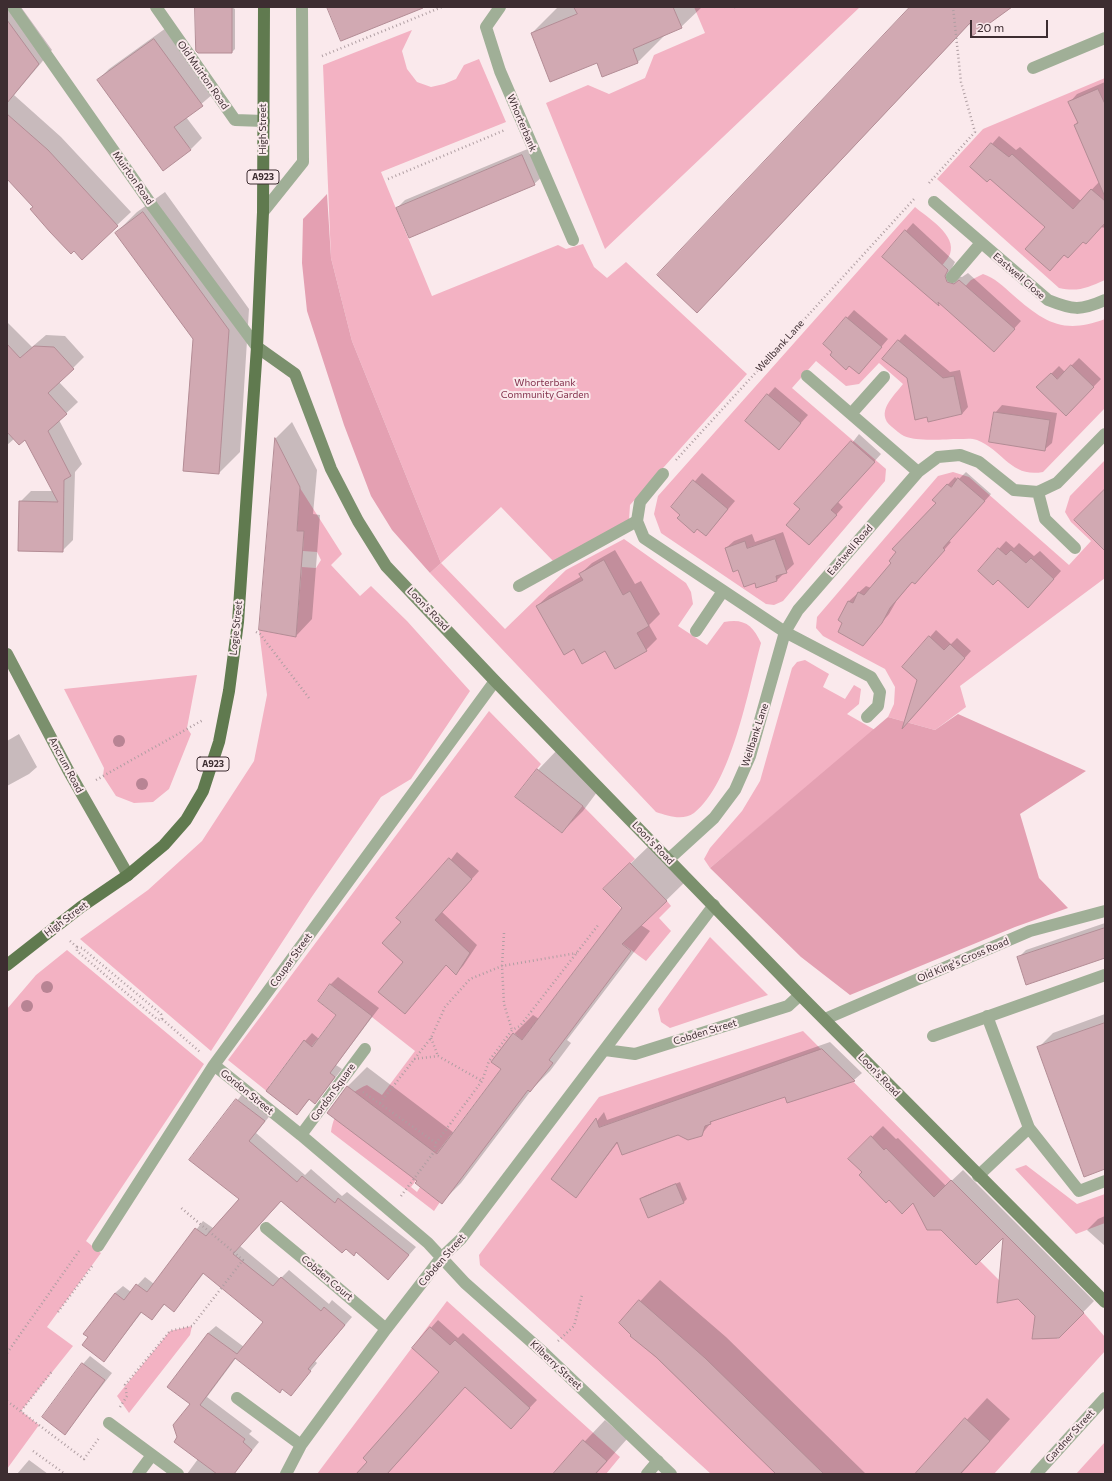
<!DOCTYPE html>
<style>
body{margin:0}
#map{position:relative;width:1112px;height:1481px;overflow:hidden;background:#fae9ec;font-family:Commissioner,sans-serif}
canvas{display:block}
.frame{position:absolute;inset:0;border:8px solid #3d2d31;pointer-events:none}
.scale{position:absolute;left:970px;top:20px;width:78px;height:18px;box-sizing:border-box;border:2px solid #3d2d31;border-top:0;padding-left:5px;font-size:12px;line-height:14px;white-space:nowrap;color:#3d2d31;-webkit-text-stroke:3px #fae9ec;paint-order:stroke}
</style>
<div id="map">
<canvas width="1112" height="1481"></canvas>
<div class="frame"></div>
<div class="scale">20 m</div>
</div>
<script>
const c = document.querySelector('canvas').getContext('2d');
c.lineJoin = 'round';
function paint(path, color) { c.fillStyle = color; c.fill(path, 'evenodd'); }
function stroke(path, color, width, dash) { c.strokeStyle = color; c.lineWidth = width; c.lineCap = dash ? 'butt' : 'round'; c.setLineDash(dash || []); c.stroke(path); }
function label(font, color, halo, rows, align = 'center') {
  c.font = font + ' Commissioner,sans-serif'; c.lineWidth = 4; c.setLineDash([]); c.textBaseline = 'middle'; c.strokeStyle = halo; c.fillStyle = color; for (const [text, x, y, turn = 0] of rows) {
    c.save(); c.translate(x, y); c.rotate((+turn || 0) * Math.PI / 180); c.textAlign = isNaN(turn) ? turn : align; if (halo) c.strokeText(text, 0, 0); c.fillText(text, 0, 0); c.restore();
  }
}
paint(new Path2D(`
 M694,7h166l-255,242 -59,-146 42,-18 21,9 36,-16 9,-23 51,-22z
 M412,30l-10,21 5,18 10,13 14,5 13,-3 12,-5 8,-14 15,-6 27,63 -125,50 51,124 126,-51 8,4 17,-5 11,23 13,11 19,-16 121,112 -117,131 -1,15 -76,41 -52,-54 -60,56 64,66 61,-59 58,-31 62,44 5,9 2,12 -15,22 29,19 17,-23c20,-4 29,3 37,21 -13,47 -29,140 -67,170 -11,8 -26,3 -38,-1l-226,-239 11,-10 -89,-222 -21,-83 -8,-193z
 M1105,78v202c-18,8 -27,12 -46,8l-122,-109 46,-50z
 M915,207c13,11 42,28 35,47 -2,6 -11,14 -15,19l24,20 12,-13 12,-6c12,4 20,12 30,21 31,27 50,40 92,24v89l-62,64c-32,6 -39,-21 -66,-32 -5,-2 -12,-1 -18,-1 -14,0 -42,3 -55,-3 -4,-2 -8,-6 -12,-9 -18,-14 2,-31 11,-43l-24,-21 -20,21 -13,2 -30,-25 -24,27 94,81 -1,12 -102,120 -9,4 -8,-1 -105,-71 -7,-19 4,-18z
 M1105,460v118l-145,108 6,21 -31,23 -47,-13 6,-13 1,-17 -10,-18 -62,-33 -7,-8 1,-11 121,-141 15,-4 16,5 100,88 22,-24 -20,-19 -6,-10 5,-16z
 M300,488l42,66 -11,11 29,31 11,-10 36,35 63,70 -59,88 -30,18 -70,101 -100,153 -131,-112 68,-49 54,-49 52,-80 13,-66 -8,-65 37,6 6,-69 14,1 5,-8 -4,-8 -14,-1 1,-20h-7z
 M805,660l24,14 -6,13 22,12 9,-14 7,4 -2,15 -12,10 28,16 -165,138 -6,-9 6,-11 32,-37 18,-30 32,-113 5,-6z
 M197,675l-10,53 4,6 -22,55 -16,13 -19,1 -18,-7 -13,-20 1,-8 -40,-79z
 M489,711l52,53 -26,33 47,36 21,-27 52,53 -32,30 36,38 28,-26 4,5 -12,12 12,13 -25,30 -41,-30 -83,109 -8,-7 -22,29 9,7 -90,118 6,5 3,-5 20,15 -6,9 -103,-79c3,-21 16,-39 36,-47l15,10 33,-44 -85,-67 -12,17 18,14 -28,36 -8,-6 -31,41 8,7 -3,4 -46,-37z
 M710,937l58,58 -98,33 -9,-6 -3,-13z
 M67,950l137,114 -118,177 15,12 -54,74 26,19 -52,65 18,14 -32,44v-460l29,-34z
 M803,1031l148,149 -26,27 16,16 3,10 32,32 4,-4 60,60 -7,8 1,8 16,-6 8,8 26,-26 21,24v14l-111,123h-283l-231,-209 -1,-10 120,-158z
 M1026,1165l51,39 28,-10v29l-29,11 -61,-65z
 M447,1301l173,156 -14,17h-289z
 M192,1326l-2,9 -61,78 -12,-17 53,-65z
 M1105,1442v32h-29z`), '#f3b2c3');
paint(new Path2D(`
 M327,194l4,64 21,83 89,222 -11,10 -38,-43 -21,-34 -27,-71 -37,-114 -5,-48 1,-44z
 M958,714l128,57 -66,43 19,64 29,30 -53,19 -165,68 -49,-38 -91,-89 178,-151 47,13z`), '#e4a0b2');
paint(new Path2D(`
 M7,7h14l31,43 -38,45 47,42 70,75 -49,46 -48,-51 -27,-36z
 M196,7h36l3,2v40l-3,3z
 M558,7h144l-21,20 -15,7 -28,28 -35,14 -6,-14 -65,-29z
 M912,7h99l-40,15 -256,272z
 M166,28l47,66 -27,23 16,21 -11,11 -93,-69 11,-11z
 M1105,82v78l-30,-35 3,-4 -8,-19 7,-8z
 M999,136l17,14 4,-3 61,54 18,-19 6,5v41l-4,-1 -36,27 -8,9 -11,-36 -56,-49 -18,-11z
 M530,148l12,29 -8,7 -137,24 8,-8z
 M165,192l84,117 -9,143 -21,21 -25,-134 -78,-106 21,-21z
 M913,223l42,39 -3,6 2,7 8,2 6,-4 53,48 -20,22 -61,-40 -1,1 -55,-48z
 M854,310l34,29 -29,34 -12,-55z
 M7,322l25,25 14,-12 19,1 19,21 -25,25 19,20 -19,18 23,44 -7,8 -2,68 -11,11 -42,-49 11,-11h22l-28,-53 -11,1 -7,6z
 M905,334l45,38 10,-2 8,37 -6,7 -34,2 -21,-39 -23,-19z
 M1079,358l22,21 -35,36 -28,-28 21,-21 6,6z
 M775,387l33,28 -29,33 -11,-53z
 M1002,405l55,8 -5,30 -8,7 -49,-37z
 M292,422l25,48 -4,44 7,1 -8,104 -16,17 -35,-7 15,-191z
 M859,434l22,20 -43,48 5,5 -26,30 -16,-28z
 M966,472l25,22 -42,47 2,1 -29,34 -7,7 -2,-2 -16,19 -8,14 -19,23 -30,-17 9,-19 17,-15 5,2 21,-25 45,-60 -4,-3 22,-23 3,3z
 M702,473l33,28 -22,26 -40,-20z
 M783,532l11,32 -17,16 -21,2 -18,-13 -12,-21 8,-7 18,-7 3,8z
 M1006,541l8,7 5,-5 15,13 6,-5 21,20 -25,28 -57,-28z
 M615,550l20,34 6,-3 19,33 -11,11 8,14 -11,11 -72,-2 -37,-42 12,-11 33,-19 -2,-2 12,-11z
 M936,630l15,14 6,-6 14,13 -62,70 21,-84z
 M19,734l18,33 -8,7 -22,12v-45z
 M558,749l45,35 -20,27 -21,21 -24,-62z
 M650,845l36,36 -45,44 9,6 -83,109 4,3 -21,28 -17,17 -72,95 -19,19 -24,-22 -90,-67 20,-27 19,-19 87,66 48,-64 12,-35 19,-19 6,4 84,-111 1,-38z
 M457,852l22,19 -37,41 35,33 -14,21 -7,7 -10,-9 -42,-2 -2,-40z
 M1105,923v34l-87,1 8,-8z
 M338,977l41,31 -43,57 6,4 -20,26 -7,8 -5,-4 -13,15 -30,-23 38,-50 7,-8 7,6 19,-25 -8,-29z
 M1105,1014v154l-67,-120 15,-15z
 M830,1042l32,31 -8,7 -69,15 -71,24 -13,16 -22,-1 -61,8 -42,55 -24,-18 52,-67 3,8z
 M244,1092l28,21 -16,20 49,42 6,-6 31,27 5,-4 69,55 -21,24 -38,-20 -3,3 -72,-54 -42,46 40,33 9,-9 40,34 3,-4 20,17 -37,44 2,2 -26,31 -55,-36 -29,39 45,34 -3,3 10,8 -26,32h-46l11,-15 -20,-22 14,-33 16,-71 8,-7 28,21 20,-25 -60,-49 -30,38 -9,-7 -13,15 -10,-7 -38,49 11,-68 8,-7 8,6 14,-15 9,7 49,-63 10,7 27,-30 -50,-39z
 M883,1126l13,13 2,-1 48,48 17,-16 131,131 -35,36 -23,-22 -32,-80 -91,-34 -50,-29 -13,-13z
 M680,1182l7,17 -4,4 -42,-4 4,-3z
 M1105,1216v30l-18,-16 11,-11z
 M660,1280l66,57 140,137h-88l-158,-151z
 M438,1320l20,18 5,-5 74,67 -19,20 -53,-34 -77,87 1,1h-32l83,-102 -27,-24z
 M90,1356l22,17 -47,60 18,-69z
 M987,1398l23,21 -49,55h-44z
 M605,1420l22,19 -31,35h-42z
 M29,1460l19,14h-31z`), '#0003');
const building = new Path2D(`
 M195,7h37v46h-34l-2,-2z
 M327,7h96v1l-82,33z
 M574,7h99l9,21 -49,21 5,14 -36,14 -5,-14 -47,19 -19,-49 46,-19z
 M910,7h102l-40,29 -2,-13 -273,290 -40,-38z
 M7,20l32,44 -32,39z
 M154,39l49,67 -29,21 17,23 -28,21 -66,-91z
 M1098,89l7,15v93l-31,-72 4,-2 -10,-21z
 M7,114l41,36 70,76 -36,34 -8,-9 -3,3 -21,-22 -20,-23 3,-2 -26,-28z
 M991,143l18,14 3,-3 61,55 18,-20 14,12v22l-19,21 -3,-2 -15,16 -4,-3 -14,16 -25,-22 20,-22 -55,-48 -3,3 -17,-15z
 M522,155l13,30 -126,53 -13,-30z
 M143,212l86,118 -10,144 -36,-3 10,-132 -78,-106z
 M905,230l43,40 -3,6 2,6 7,2 5,-4 56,49 -21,23 -56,-50 1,4 -57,-49z
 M846,317l36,30 -23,27 -10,-8 -3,4 -16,-15 2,-3 -9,-8z
 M898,340l45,38 11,-2 8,38 -34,8 -1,-5 -12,3 -8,-42 -25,-19z
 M7,344l13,14 14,-12 20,1 20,22 -26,24 19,21 -19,17 23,45 -7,4 -1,72 -45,-1 1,-50 39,1 -33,-62 -6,5 -12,-13z
 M1071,365l23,22 -28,29 -30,-29 15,-14 6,6z
 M767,394l34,29 -22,27 -34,-29z
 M994,412l56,8 -5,31 -56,-9z
 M275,438l25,49 -3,44h7l-8,106 -37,-7z
 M851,441l24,21 -44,48 6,5 -28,30 -23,-20 14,-16 -6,-5z
 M958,478l27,23 -42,47 2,2 -30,34 -3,-2 -22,26 -8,15 -19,23 -25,-14 4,-9 -4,-3 10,-19 5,2 5,-11 6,3 27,-32 -2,-2 7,-9 -4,-3 44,-46 -4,-3 15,-16 4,3z
 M693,480l35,29 -22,27 -9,-7 -3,4 -17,-15 3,-3 -9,-8z
 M1105,489v62l-31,-31z
 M775,539l12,34 -11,3 1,5 -21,7 -1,-5 -11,4 -6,-17 -5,2 -8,-24 20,-7 2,7z
 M998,548l8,7 5,-5 15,13 5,-5 23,21 -26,29 -30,-28 -5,5 -15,-14z
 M604,560l19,35 7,-4 19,35 -12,7 10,18 -32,18 -10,-18 -23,13 -8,-15 -10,6 -28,-49 47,-26 -4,-6z
 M929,636l15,14 6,-6 15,14 -63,71 15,-49 -15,-13z
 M537,769l46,37 -21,27 -47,-36z
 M449,858l23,21 -37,41 35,33 -14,22 -10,-10 -41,49 -27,-22 25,-30 -21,-19 19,-21 -5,-4z
 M630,863l37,38 -45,43 9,7 -82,109 4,3 -23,29 -2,-2 -86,114 -27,-21 2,-2 -90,-68 20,-27 90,68 64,-85 -10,-7 22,-29 9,7 100,-132 -19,-19z
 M1105,928v30l-79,27 -9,-28z
 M330,984l42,32 -42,57 5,4 -20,27 -6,-5 -12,16 -31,-24 38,-51 8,7 24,-32 -18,-14z
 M1105,1023v146l-21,8 -47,-130z
 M822,1049l33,32 -68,22 -2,-6 -75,25 1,2 -6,2 -3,10 -14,4 -10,-5 -56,20 -5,-13 -41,56 -25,-19 45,-61 3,9z
 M236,1099l29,22 -16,20 48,41 5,-6 33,27 3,-5 71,57 -21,25 -32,-28 -2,4 -8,-7 -4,4 -61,-52 -20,22 -28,31 40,32 8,-9 40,34 3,-4 21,18 -37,44 3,2 -20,25 -9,-7 -2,4 -45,-35 -35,47 45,34 -2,3 9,8 -18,24h-17l-43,-32 3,-5 -4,-12 17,-21 -23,-17 41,-54 29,21 26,-32 -60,-49 -29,39 -10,-8 -12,16 -11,-8 -37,50 -22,-17 6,-8 -5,-3 32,-41 9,7 12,-16 11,8 48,-64 11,8 33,-37 -50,-39z
 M871,1136l13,14 2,-2 48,49 17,-17 133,133 -25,25 -27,1 3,-23 -17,-17 -21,4 6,-65 -27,27 -35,-35h-14l-14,-27 -11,11 -13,-14 -3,3 -27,-28 3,-3 -14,-13z
 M676,1184l8,19 -36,15 -8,-19z
 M639,1300l66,58 119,116h-48l-120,-117 -26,-21 1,-1 -12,-12z
 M430,1327l20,18 5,-5 75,68 -19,21 -46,-42 -78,87h-31l11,-12 -4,-4 76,-86 -27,-24z
 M82,1363l23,17 -40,55 -23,-18z
 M965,1418l25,23 -30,33h-45z
 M583,1440l24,21 -12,13h-42z`);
paint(building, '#d1a9b2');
stroke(building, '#b38c95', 1);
stroke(new Path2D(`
 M735,7l1,1
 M322,56l120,-49
 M388,179l117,-49
 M929,183l46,-51 -14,-50 -8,-75
 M676,460l239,-262
 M256,632l4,2 49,64
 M96,780l107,-60
 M504,933l-2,33 2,38 8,26
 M70,941l7,6v4l81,69 4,-1 38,33
 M77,947l5,1 79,66 1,5
 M431,1038l7,18
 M414,1059l24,-3 44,25
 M363,1092l73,51
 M380,1103l51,-65 14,-31 25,-28 32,-13 75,-13
 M401,1196l33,-44 2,-9 46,-62 7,-20 23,-31 8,-4 79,-102
 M58,1312l35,-47
 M558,1341l16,-15 8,-31
 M7,1353l72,-102
 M7,1401l77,58 15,-21
 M120,1407l7,-11 -2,-11 45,-54 22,-5 51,-66 -63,-53
 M21,1411l32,-41
 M33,1451l32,23`), '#af9ea2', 2.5, [1, 3]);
stroke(new Path2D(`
 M263,212l40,-50 -1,-155
 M519,586l118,-65
 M987,1016l42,112 50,63 26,-10
 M933,1036l172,-61
 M978,1176l51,-48
 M266,1228l58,48`), '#a0af97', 12);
stroke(new Path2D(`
 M13,7l140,200 104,140
 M156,7l79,113 29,1
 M500,7l-14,20 14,44 73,169
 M1033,68l72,-30
 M934,202l114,98c25,10 32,11 57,0
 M952,277l29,-34
 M807,376l111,96
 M851,414l33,-37
 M663,474l-23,28 -3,19 7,17 141,94 -35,124 -15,34 -21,28 -45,41
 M1038,492l7,27 30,29
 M696,631l27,-40
 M867,717l11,-11 2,-14 -9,-15 -86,-45 13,-22 120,-138 20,-15 22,-2 19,7 35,28 24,2 19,-9 48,-49
 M825,1019l205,-88 75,-20
 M605,1050l30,4 153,-48 12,-11
 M214,1065l87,70 127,108 37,40 79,70 127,121
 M301,1135l64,-86
 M98,1246l116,-181 281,-384
 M324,1276l62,53
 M237,1398l64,47
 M109,1423l69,51
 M138,1474l14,-19
 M286,1474l15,-29 85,-116 55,-71 20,-19 253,-334
 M647,1474l11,-13
 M1036,1474l69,-76`), '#a0af97', 12);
stroke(new Path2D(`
 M257,347l38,27 36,95 27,52 28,45 109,115 305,314 305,307
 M7,654l61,116 60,105`), '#7b906d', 12);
stroke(new Path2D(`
 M7,965l74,-58 47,-32 36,-30 22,-25 17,-29 16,-49 10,-51 9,-69 19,-275 6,-135 1,-205`), '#607a4f', 12);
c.fillStyle = '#b88494';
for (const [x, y] of [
 [119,741],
 [142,784],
 [47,987],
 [27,1006]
]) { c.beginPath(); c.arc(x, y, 6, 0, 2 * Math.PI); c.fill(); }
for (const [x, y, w] of [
 [263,177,32],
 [213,764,32]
]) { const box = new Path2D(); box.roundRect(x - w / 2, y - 7, w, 14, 3); c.fillStyle = '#fae9ec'; c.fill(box); stroke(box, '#3d2d31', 1); }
label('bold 9px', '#3d2d31', null, [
 ["A923",263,177],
 ["A923",213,764]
]);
label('10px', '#3d2d31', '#fae9ec', [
 ["Old Muirton Road",203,75,55],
 ["Whorterbank",522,123,67],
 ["High Street",263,129,-90],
 ["Muirton Road",133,178,55],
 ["Eastwell Close",1019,276,41],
 ["Wellbank Lane",780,346,-48],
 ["Eastwell Road",850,550,-49],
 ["Loon's Road",428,609,46],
 ["Logie Street",236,628,-84],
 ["Wellbank Lane",755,735,-72],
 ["Ancrum Road",66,765,62],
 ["Loon's Road",653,843,46],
 ["High Street",66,919,-37],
 ["Coupar Street",291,960,-54],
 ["Old King's Cross Road",963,960,-23],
 ["Cobden Street",705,1032,-17],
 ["Loon's Road",879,1075,46],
 ["Gordon Street",247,1092,39],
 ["Gordon Square",333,1092,-54],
 ["Cobden Street",442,1260,-49],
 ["Cobden Court",327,1278,40],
 ["Kilberry Street",556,1365,43],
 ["Gardner Street",1070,1436,-48]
]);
label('10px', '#82314c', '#fae9ec', [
 ["Whorterbank",545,383],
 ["Community Garden",545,395]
]);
</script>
